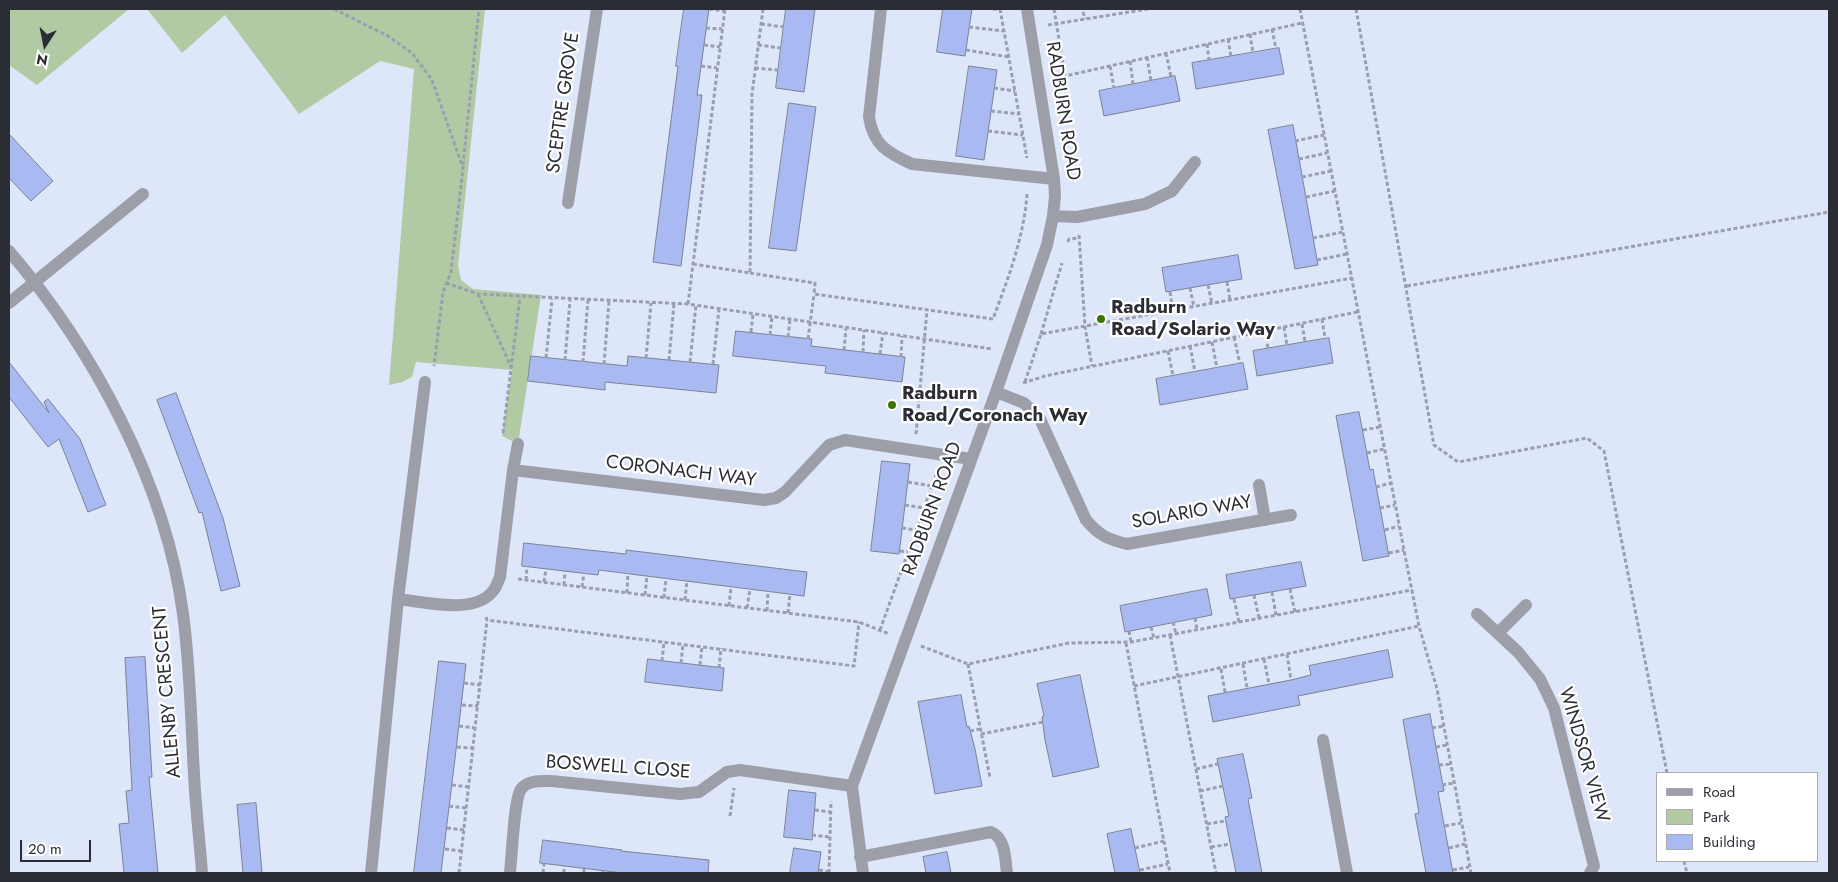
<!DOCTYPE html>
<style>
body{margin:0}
#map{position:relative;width:1838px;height:882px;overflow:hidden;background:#dee6fa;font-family:Jost,sans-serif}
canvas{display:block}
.frame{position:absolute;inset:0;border:10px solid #2b2d35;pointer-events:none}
.legend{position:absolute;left:1656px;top:772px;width:162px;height:90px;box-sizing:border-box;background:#fff;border:1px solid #aaabae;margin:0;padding:6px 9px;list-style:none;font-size:15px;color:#2b2d35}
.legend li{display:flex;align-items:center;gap:10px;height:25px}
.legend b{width:25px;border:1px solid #aaabae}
.north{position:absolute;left:20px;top:20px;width:50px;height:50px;-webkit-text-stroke:4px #fff;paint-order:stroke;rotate:191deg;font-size:14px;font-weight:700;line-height:20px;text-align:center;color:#2b2d35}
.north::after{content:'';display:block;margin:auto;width:18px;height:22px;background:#2b2d35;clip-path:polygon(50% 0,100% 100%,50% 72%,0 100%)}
.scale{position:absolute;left:20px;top:840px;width:71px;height:22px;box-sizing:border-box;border:2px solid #2b2d35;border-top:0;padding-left:6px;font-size:15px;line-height:18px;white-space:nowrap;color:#2b2d35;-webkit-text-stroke:4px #fff;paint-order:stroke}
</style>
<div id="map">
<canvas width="1838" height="882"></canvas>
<div class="frame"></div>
<ul class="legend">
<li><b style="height:6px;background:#9c9fa7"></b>Road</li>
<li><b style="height:14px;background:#b1caa4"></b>Park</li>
<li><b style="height:14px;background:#a8baf1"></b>Building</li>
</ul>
<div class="north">N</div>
<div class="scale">20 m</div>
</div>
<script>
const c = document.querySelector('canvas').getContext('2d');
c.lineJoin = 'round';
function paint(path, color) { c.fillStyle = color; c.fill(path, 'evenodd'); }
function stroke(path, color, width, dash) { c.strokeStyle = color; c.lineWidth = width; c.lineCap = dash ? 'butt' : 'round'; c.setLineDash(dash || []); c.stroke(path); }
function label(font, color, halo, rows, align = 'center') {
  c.font = font + ' Jost,sans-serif'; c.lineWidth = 4.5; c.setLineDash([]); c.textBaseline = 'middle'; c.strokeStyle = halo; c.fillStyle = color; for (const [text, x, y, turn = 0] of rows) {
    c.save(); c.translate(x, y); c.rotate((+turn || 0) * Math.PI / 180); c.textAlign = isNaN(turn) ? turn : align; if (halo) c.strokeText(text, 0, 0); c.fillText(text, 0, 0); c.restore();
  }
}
paint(new Path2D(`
 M9,9h120l-92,76 -28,-20z
 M147,9h338l-27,256 3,15 12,9 68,6 -23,149 -16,-8 10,-66 -96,-8 -4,15 -10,5 -13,3 25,-316 -34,-8 -81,53 -74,-99 -43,38z`), '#b1caa4');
const building = new Path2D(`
 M684,9h25l-12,86h5l-21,171 -28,-4 25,-196h-2z
 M786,9h29l-11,83 -28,-4z
 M943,9h29l-7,47 -28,-4z
 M1279,48l5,26 -88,15 -4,-26z
 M969,66l28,4 -13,90 -28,-4z
 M1175,76l5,25 -76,15 -5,-25z
 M789,103l27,4 -20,144 -27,-3z
 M1293,125l25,140 -23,4 -27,-139z
 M9,134l44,47 -22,20 -22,-23z
 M1238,255l4,24 -76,13 -4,-24z
 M736,331l76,8 -1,7 94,11 -3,25 -77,-9 1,-7 -93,-10z
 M1329,338l4,25 -76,13 -4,-25z
 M531,356l96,10 1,-10 91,9 -3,28 -111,-11v8l-77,-9z
 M9,362l40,51 -5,-11 4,-3 32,40 26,66 -18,7 -29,-73 -11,8 -39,-50z
 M1243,363l5,26 -88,16 -4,-26z
 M176,393l47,125 17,68 -19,5 -19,-79 -3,1 -42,-113z
 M1359,412l11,58 3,-1 16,87 -26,5 -27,-145z
 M882,461l28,3 -11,90 -28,-3z
 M524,543l102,11v-4l181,22 -3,24 -205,-26 -1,5 -76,-9z
 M1301,562l5,24 -76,13 -4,-24z
 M1207,589l5,26 -87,17 -5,-26z
 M1388,650l5,27 -95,19 2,9 -87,17 -5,-26 83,-16 20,-5 -2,-9z
 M145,657l7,120h-3l9,96h-34l-5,-49 10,-1 -3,-32 6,-1 -7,-132z
 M648,659l76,9 -2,23 -77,-9z
 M439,661l27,3 -10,86 -15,123h-27z
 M1080,675l19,92 -46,10 -8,-37 -3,-23 2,-1 -7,-32z
 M961,695l6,32 2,-1 6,23 7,37 -47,8 -17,-92z
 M1430,714l14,77 -6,1 15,81h-27l-11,-59 4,-1 -16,-93z
 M1243,754l9,44 -4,1 14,74h-26l-11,-56 4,-1 -12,-57z
 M789,790l27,3 -4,47 -28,-3z
 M256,803l6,70h-19l-6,-68z
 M1131,829l9,44h-25l-8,-39z
 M543,840l79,10 -1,1 88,9 -1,13h-86l-82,-10z
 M794,848l27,4 -3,21h-28z
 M947,852l4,21h-25l-3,-16z`);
paint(building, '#a8baf1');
stroke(building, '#7b8294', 1);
stroke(new Path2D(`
 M334,9l54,27 24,17 20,27 31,88 -12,104 -8,20 -9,74
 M709,9l15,2
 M993,9l7,1
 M1000,9l27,149
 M1054,9l11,67 237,-53
 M1300,9l104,541 15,76 18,63 34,184
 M1356,9l78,436 24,17 129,-24 17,13 63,322
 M1083,12l2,7
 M761,24l23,3
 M1048,25l100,-16
 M969,27l35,4
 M706,28l16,1
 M1272,29l4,20
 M1250,34l3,19
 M1228,39l3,18
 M1207,44l2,16
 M704,45l16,2
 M758,45l23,3
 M966,50l43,7
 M1166,53l5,24
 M1147,57l4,24
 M1130,61l3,23
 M701,66l16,2
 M1110,66l4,22
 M755,68l23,2
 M994,88l21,3
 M991,111l28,3
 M988,131l35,4
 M1295,141l29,-6
 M1299,159l28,-6
 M463,165l16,-156
 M1302,177l29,-6
 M1306,197l29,-6
 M1079,235l6,92 7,39
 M1313,238l30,-6
 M1068,242l1,-3 10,-1
 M1317,260l30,-6
 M693,264l57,9 2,-179 11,-85
 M750,273l65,10 -1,11 179,25c15,-40 31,-82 34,-125
 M1227,282l3,18
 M446,283l32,11 210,10 304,45
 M1208,285l4,19
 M1407,286l422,-74
 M1190,288l4,19
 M1170,292l3,19
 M478,294l34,75
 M688,304l37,-295
 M1322,319l3,19
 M1302,324l3,18
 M1284,327l3,18
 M1265,331l3,17
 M751,332l2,-18
 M1041,334l21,-71
 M770,335l2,-19
 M788,337l2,-18
 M1234,337l6,27
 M808,339l6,-45
 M1212,342l5,26
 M1190,346l5,26
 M844,350l2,-22
 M1168,351l5,25
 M863,352l1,-22
 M880,354l3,-21
 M901,357l1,-21
 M546,358l6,-59
 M646,358l5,-55
 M565,360l5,-60
 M669,360l5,-57
 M583,362l5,-62
 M690,362l6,-57
 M604,364l5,-63
 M713,364l6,-55
 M1025,382l16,-48 311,-56
 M1023,383l22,-7 312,-64
 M1363,430l17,-3
 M503,433l17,-136
 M916,434l11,-124
 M1367,453l17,-4
 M908,482l24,4
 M1376,487l15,-4
 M905,505l19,3
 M1380,508l15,-3
 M902,528l14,2
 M1385,530l14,-4
 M900,551l8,1
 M1389,553l15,-3
 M518,579l341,43 30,12
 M526,580l1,-14
 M544,582l2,-13
 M564,585l1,-14
 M582,587l2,-14
 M1290,589l5,23
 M1272,592l4,23
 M627,593l1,-20
 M645,595l2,-19
 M1254,595l5,23
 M664,598l2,-20
 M1234,599l5,23
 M685,600l2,-20
 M729,606l2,-19
 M747,608l3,-19
 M767,611l1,-20
 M788,613l2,-19
 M486,617l1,3 367,46 5,-44
 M1195,618l2,12
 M1173,622l3,12
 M1151,627l3,11
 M880,630l57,-158
 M1129,631l2,11
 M1170,635l46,238
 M1126,643l44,230
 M921,646l47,18 101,-21 62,-1 281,-52
 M1287,654l4,26
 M1264,659l5,25
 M662,661l2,-20
 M681,663l2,-19
 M968,664l22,114
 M1243,664l4,24
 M700,665l2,-19
 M719,668l2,-20
 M1221,669l4,23
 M464,683l16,2
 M1134,686l285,-60
 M462,705l16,1
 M459,726l16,2
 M1432,728l12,-2
 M970,731l11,-2
 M981,734l62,-12
 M457,747l16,1
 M1436,747l11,-2
 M1439,765l12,-1
 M1196,769l22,-5
 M452,785l17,2
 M1442,785l12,-2
 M1200,791l23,-5
 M449,806l17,2
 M815,810l15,2
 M730,816l4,-28
 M1207,824l18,-3
 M1445,826l16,-3
 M447,828l17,2
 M812,835l18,2
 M1211,847l19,-3
 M1135,848l29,-7
 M1449,848l16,-4
 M445,849l17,2
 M1684,861l3,12
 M819,870l10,2
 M1140,870l28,-6
 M1453,870l16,-3
 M459,873l28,-253
 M543,873l1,-9
 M564,873v-7
 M584,873v-4
 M603,873v-2
 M829,873l2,-72`), '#9a9faf', 3, [4, 2.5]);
stroke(new Path2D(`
 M881,9l-12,108c4,28 19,36 43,47l142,15
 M568,203l29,-194
 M1053,216l24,1 68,-13 27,-13 23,-29
 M9,251c84,98 157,233 174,363 8,59 8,117 12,177 2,27 5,55 7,82
 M9,303l134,-109
 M996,392l28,11 16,16 46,101c14,16 21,19 41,24l164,-29
 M513,470l251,30 12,-2 9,-6 44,-47 16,-5 126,19
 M1259,485l6,35
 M398,599c26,3 77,16 95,-8 3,-3 5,-10 7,-14l13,-107 5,-26
 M1477,614l41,38 22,27 14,29 40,158 -4,7
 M1498,633l28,-28
 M1323,740l24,133
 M860,857l131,-25c15,6 14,28 16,41
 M510,872c2,-16 4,-73 11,-83 7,-9 20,-8 30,-8l129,13 19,-2 28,-20 13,-2 112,16
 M371,873l27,-274 27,-217
 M863,873l-11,-87 144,-394 51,-147 6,-29 2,-20 -1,-17 -27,-170`), '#9c9fa7', 12);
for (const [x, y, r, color] of [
 [1101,319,5,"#3b7302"],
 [892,405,5,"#3b7302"]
]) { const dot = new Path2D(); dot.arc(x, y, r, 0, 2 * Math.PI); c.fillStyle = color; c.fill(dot); stroke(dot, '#fff', 2); }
label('19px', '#2b2d35', '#fff', [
 ["SCEPTRE GROVE",564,103,-82],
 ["RADBURN ROAD",1062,111,81],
 ["CORONACH WAY",681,472,7],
 ["RADBURN ROAD",933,509,-70],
 ["SOLARIO WAY",1192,513,-10],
 ["ALLENBY CRESCENT",168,692,-95],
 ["WINDSOR VIEW",1583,755,74],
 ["BOSWELL CLOSE",618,768,4]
]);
label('bold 19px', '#2b2d35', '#fff', [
 ["Radburn",1111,308],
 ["Road/Solario Way",1111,330],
 ["Radburn",902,394],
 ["Road/Coronach Way",902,416]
], 'left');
</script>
